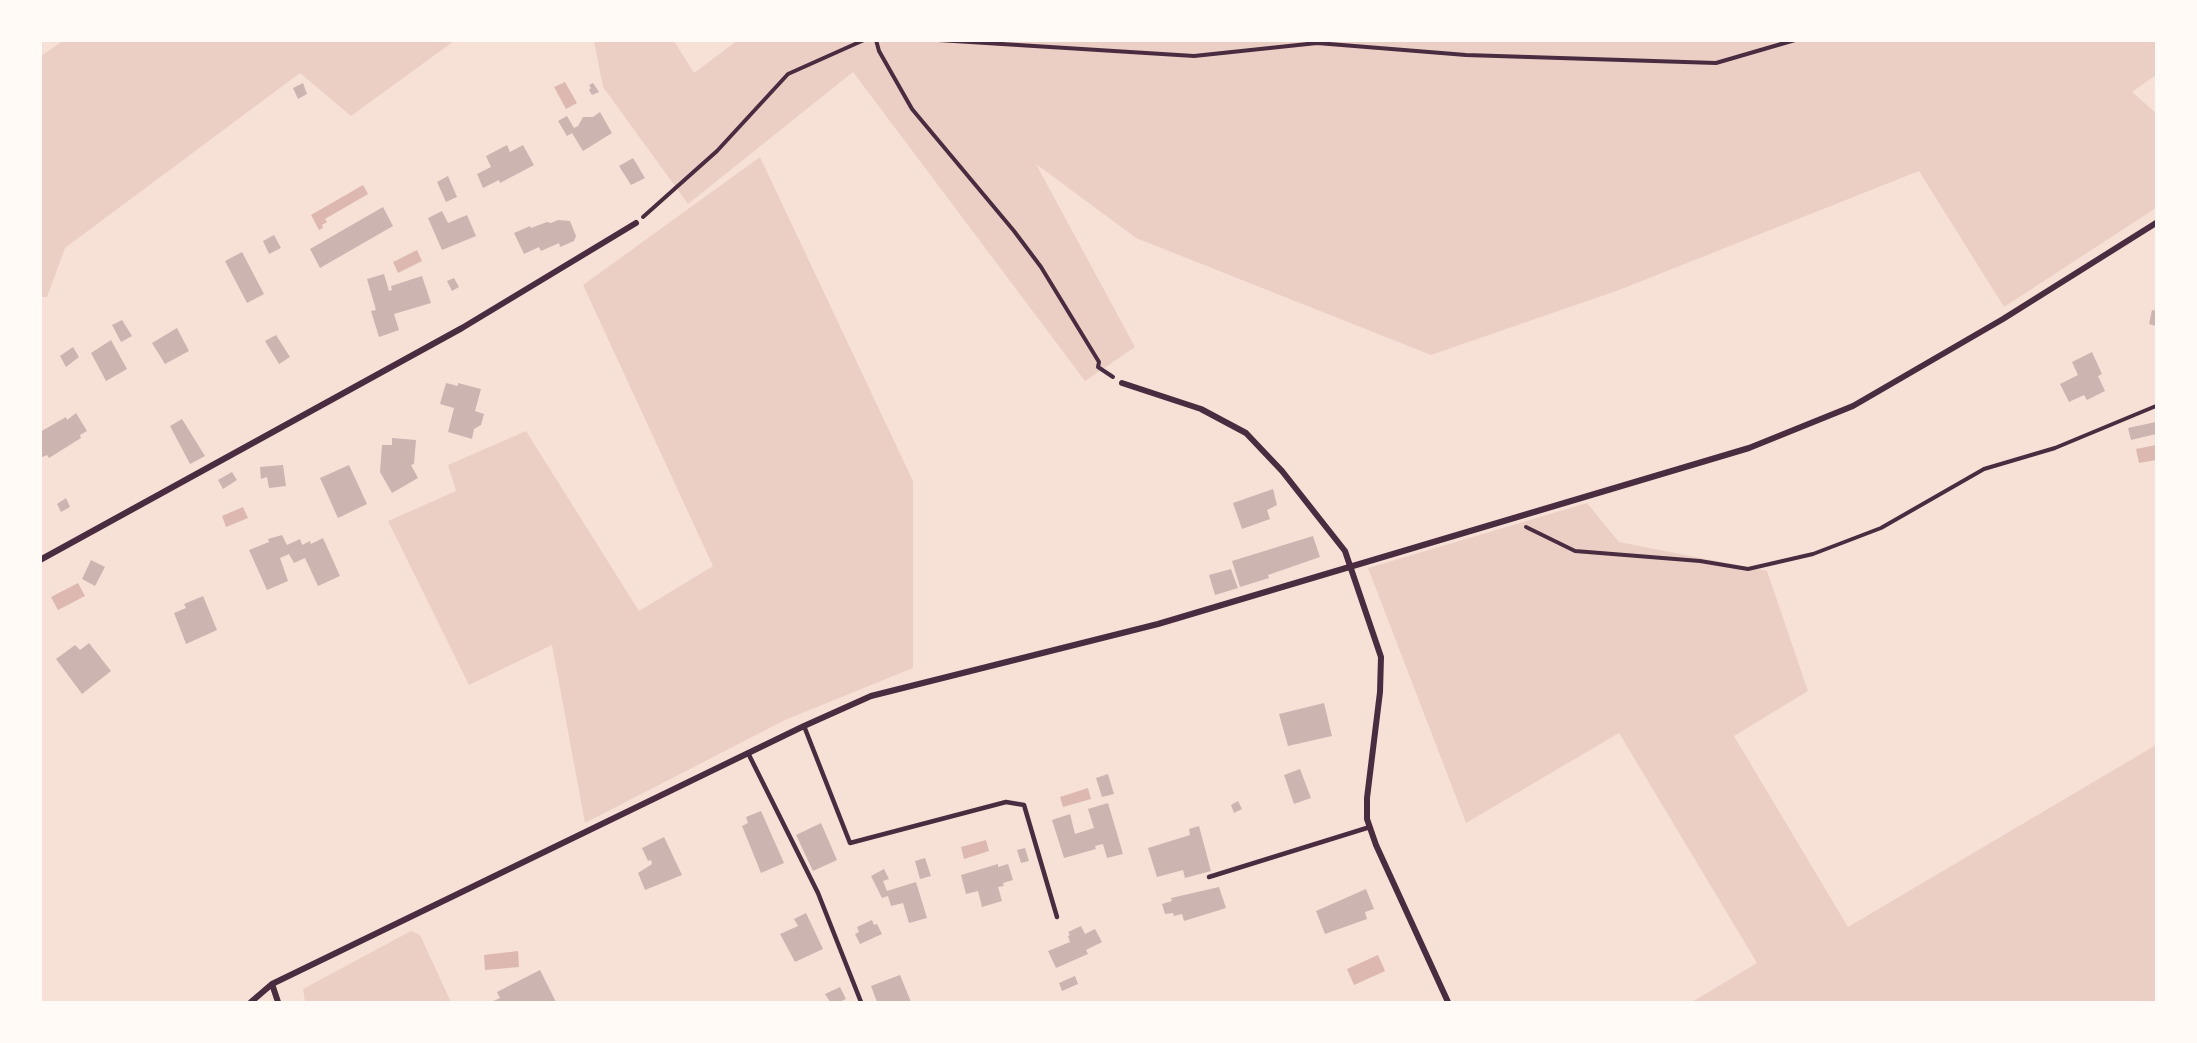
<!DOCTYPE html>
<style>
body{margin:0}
#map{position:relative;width:2197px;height:1043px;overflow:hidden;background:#f7e1d7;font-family:Montserrat,sans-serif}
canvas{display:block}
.frame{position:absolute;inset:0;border:42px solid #fffaf5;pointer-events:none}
</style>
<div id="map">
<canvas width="2197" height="1043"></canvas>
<div class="frame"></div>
</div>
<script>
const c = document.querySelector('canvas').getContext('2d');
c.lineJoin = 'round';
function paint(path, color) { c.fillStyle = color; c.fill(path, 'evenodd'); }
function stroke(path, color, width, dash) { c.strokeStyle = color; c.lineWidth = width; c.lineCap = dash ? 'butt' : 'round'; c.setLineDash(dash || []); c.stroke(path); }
paint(new Path2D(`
 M64,40h390v1l-103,75 -51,-43 -235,175 -18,49h-6v-241z
 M738,40h800l39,2 -1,-1h580v34l-24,17 24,21v95l-152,99 -85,-136 -300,119 -188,65 -295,-117 -100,-74 99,183 -50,34 -232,-309 -165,132 -85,-117 -9,-46h80l20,32z
 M760,157l153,324v187l-128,52 -200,103 -33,-178 -83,40 -81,-164 68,-30 -8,-26 78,-34 113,180 74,-45 -130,-281z
 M1587,503l32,39 148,29 41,120 -74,45 114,191 308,-182v257h-464l65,-39 -138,-230 -153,90 -98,-255z
 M411,931l9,4 31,67h-146l-2,-13z`), '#ebcfc5');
paint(new Path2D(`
 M565,82l12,21 -11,6 -12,-22z
 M363,185l5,9 -43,25 2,3 -5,3 1,3 -4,2 -8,-15z
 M417,250l5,11 -24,12 -5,-11z
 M2156,445v15l-17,3 -3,-14z
 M243,507l5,11 -22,9 -4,-11z
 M78,583l7,13 -27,14 -7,-13z
 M1088,788l3,11 -28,8 -3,-10z
 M986,840l3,11 -25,8 -3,-12z
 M518,951l1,16 -34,3 -1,-15z
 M1378,955l7,16 -31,14 -7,-16z`), '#dcb8b0');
paint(new Path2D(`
 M303,83l4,11 -9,5 -5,-11z
 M593,83l6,9 -7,3 -3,-5 2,-2 -2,-3z
 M600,112l12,21 -29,18 -11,-18 -5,3 -9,-15 9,-5 7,12 4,-2 5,-9h10z
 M507,145l3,7 13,-7 11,20 -34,18 -1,-3 -16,8 -6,-14 14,-7 -5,-11z
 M633,158l12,20 -14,7 -12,-19z
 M448,176l9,21 -11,5 -9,-20z
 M383,207l10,19 -73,42 -10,-19z
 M442,211l6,12 19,-8 9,21 -34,14 -14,-32z
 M558,220l12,1 6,15 -2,5 -14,6 -1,-4 -18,8 -2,-4 -15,7 -10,-21 16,-7 1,2 16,-6 4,1z
 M274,235l7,13 -12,6 -6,-13z
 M242,252l22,42 -17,9 -22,-42z
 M384,274l5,17 3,-1 -1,-4 31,-10 9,27 -37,11 5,16 -20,7 -8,-26 5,-1 -9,-31z
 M454,278l5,9 -7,4 -5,-10z
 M2152,310l4,1v15l-7,-2z
 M122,320l10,16 -11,6 -9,-17z
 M177,328l12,23 -24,13 -13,-21z
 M276,335l14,22 -11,7 -14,-23z
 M111,340l16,29 -21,12 -15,-28z
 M73,347l6,10 -13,10 -6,-11z
 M2092,352l10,22 -4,2 7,15 -18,9 -3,-5 -15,7 -9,-18 18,-9 -6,-13z
 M446,383l12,3v-3l23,6 -6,22 9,3 -3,11 -7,4 -2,10 -24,-7 6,-24 -14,-4z
 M76,413l11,18 -7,4 1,3 -32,20 -2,-3 -7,3v-26l26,-15 1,3z
 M182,419l23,37 -15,8 -20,-38z
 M2156,422v12l-25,6 -3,-12z
 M392,438l24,2 -2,24 -3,1 7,13 -26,15 -12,-21 2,-27h10z
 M283,465l3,21 -17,2 -2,-11 -6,2 -1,-12z
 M349,465l18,39 -29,14 -18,-40z
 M232,472l5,8 -14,9 -5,-9z
 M1273,489l4,16 -10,5 3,9 -28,10 -9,-26z
 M66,498l4,9 -9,5 -4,-8z
 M282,535l5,10 13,-6 2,6 8,-4 1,3 12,-6 17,38 -22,10 -13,-28 -11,5 -5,-9 -9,4 8,23 -21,9 -18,-40 20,-8 -1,-3z
 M1313,536l7,21 -52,18 1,3 -29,9 -8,-26z
 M91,560l14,7 -10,19 -13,-7z
 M1231,569l7,19 -23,7 -6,-20z
 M203,596l14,34 -31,14 -12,-31 12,-5 -2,-4z
 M89,643l22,28 -29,23 -26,-35 19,-14 5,5z
 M1324,703l8,33 -44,10 -9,-32z
 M1300,769l11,29 -17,6 -10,-29z
 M1108,774l6,20 -12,3 -6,-19z
 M1238,801l4,8 -8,4 -3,-8z
 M1108,803l15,51 -16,4 -4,-14 -8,2 1,3 -32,9 -12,-38 18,-6 5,20 19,-6 -6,-19z
 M761,811l23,52 -23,10 -19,-47 6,-3 -2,-6z
 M821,823l16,37 -24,11 -17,-36z
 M1199,826l12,45 -26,7 -2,-8 -26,7 -9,-29 42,-13 -1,-6z
 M664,837l18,38 -37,15 -7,-17 14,-9 -1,-4 -3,1 -6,-13z
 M1025,848l4,13 -8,2 -4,-13z
 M925,858l6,18 -11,3 -5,-18z
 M998,864v3l10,-3 5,16 -10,3 1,3 -6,1 4,14 -20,6 -4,-16 -12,3 -5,-19z
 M884,869l5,10 -6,2 4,10 29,-9 11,36 -18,5 -6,-20 -12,3 -3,-10 -6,2 -11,-22z
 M1219,887l7,21 -42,13 -2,-7 -8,2 -1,-3 -8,1 -3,-10 10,-3 -1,-3z
 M1366,889l8,20 -9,3 2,7 -42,15 -9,-23z
 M806,913l17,36 -28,13 -15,-28 18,-8 -4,-7z
 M872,920l2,5 3,-1 5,10 -22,10 -5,-10 4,-2 -2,-5z
 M1081,926l4,8 10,-5 7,13 -16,8 2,4 -32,14 -8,-17 22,-9 -2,-6 2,-1 -2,-3z
 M540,970l16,32h-65l9,-4 -3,-6z
 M900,975l11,27h-34l-6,-16z
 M1075,976l3,8 -16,7 -3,-8z
 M840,987l6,12 -7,3h-9l-5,-8z`), '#ccb4b1');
stroke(new Path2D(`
 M876,40l3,11 33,58 102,122 27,36 58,95 -1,5 15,10
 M938,40l256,16 123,-13 149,12 250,8 79,-23
 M643,217l74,-66 71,-77 76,-34
 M1526,527l49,24 125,10 48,8 65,-15 68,-26 103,-59 71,-21 101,-42`), '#4a2c40', 4);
stroke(new Path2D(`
 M804,726l46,117 156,-41 18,3 33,112
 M748,753l70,140 43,109
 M1209,877l161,-50`), '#4a2c40', 4.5);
stroke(new Path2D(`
 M1122,383l79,26 45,24 36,38 63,80 36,106 -1,35 -13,106v21l9,26 72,157
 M40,560l422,-232 174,-105
 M272,984l6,18
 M251,1002l21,-18 532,-258 67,-30 287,-72 591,-176 104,-42 150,-87 153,-96`), '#4a2c40', 6);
</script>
